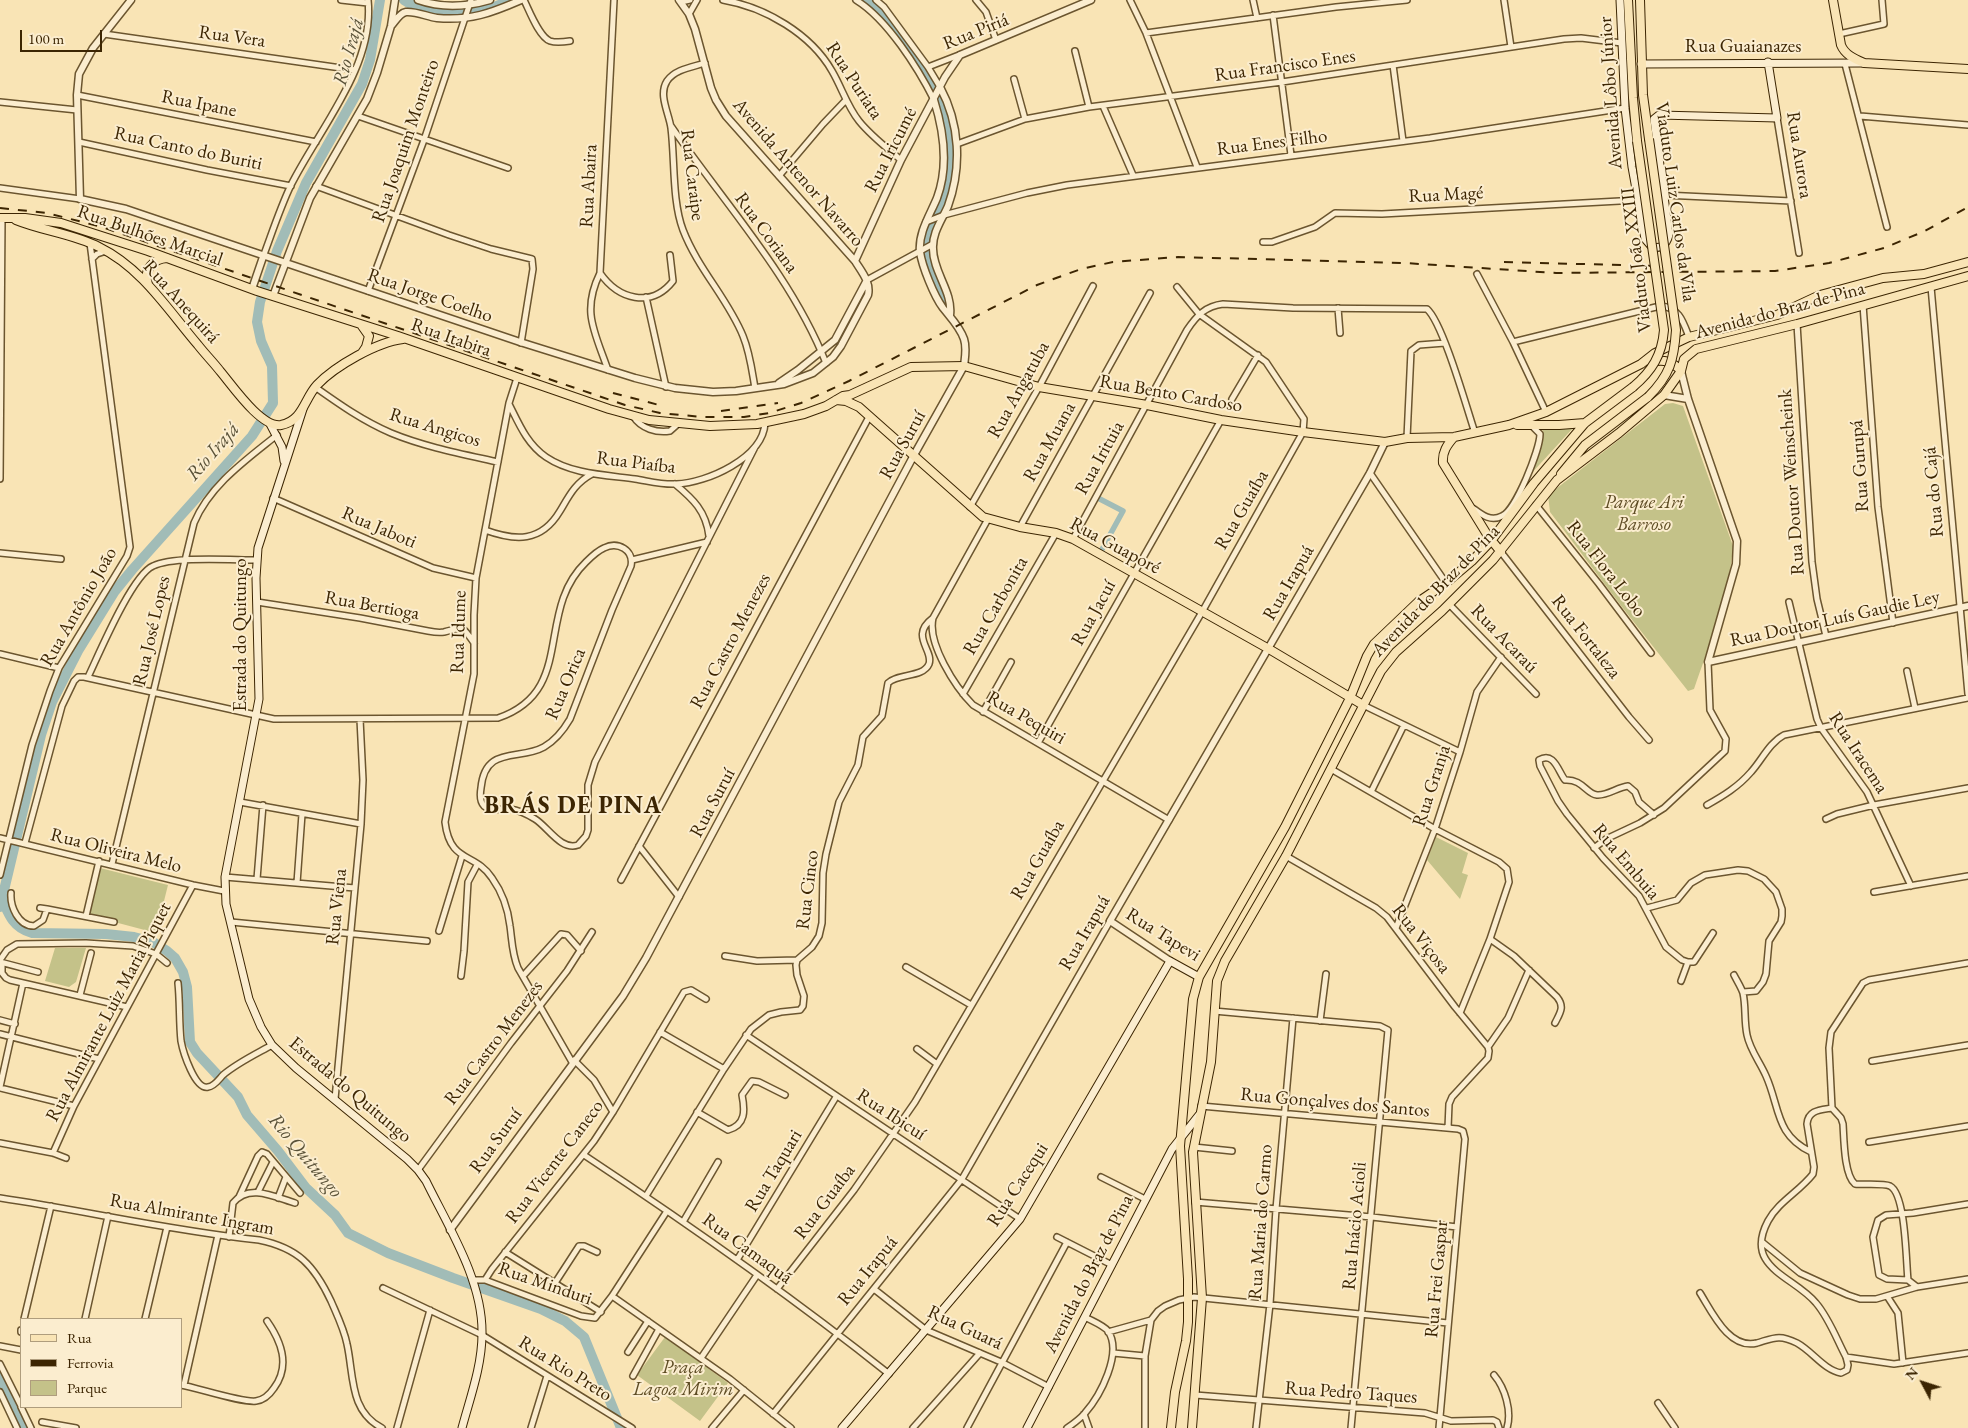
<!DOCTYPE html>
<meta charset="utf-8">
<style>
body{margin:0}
#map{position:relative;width:1968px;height:1428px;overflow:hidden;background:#f9e4b5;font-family:"EB Garamond",serif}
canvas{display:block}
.legend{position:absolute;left:20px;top:1318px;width:162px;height:90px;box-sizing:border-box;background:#fbedcf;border:1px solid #af9d7d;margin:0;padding:6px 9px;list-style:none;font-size:15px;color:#3c2502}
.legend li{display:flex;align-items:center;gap:10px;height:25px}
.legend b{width:25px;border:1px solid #af9d7d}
.north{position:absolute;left:1898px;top:1358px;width:50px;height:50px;-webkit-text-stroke:4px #fbedcf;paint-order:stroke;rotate:310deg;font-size:14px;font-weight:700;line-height:20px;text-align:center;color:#3c2502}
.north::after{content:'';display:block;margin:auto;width:18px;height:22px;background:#3c2502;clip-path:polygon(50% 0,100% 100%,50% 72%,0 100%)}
.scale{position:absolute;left:20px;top:30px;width:82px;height:22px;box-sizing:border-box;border:2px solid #3c2502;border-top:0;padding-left:6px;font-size:15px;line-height:18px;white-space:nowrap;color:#3c2502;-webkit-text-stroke:4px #fbedcf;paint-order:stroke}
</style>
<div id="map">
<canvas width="1968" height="1428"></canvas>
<ul class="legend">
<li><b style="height:6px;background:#f9e4b5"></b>Rua</li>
<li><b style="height:6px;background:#3c2502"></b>Ferrovia</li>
<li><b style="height:14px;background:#c4c289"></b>Parque</li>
</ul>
<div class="north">N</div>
<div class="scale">100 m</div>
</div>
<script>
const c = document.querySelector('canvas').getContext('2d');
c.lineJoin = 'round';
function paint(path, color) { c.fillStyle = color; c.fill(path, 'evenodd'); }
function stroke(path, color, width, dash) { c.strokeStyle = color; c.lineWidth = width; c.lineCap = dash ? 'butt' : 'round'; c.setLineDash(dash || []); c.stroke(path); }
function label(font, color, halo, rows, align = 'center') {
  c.font = font + ' "EB Garamond",serif'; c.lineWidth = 4; c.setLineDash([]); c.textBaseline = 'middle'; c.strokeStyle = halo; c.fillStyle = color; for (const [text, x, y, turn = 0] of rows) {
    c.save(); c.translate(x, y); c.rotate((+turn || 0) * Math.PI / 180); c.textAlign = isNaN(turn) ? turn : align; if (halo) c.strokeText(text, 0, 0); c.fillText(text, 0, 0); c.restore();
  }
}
paint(new Path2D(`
 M1673,403l10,3 50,140c-3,45 -24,100 -39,143l-6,2 -66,-84 -72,-95 -2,-17 117,-91z
 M1540,426l33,2 -44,48 11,-29 3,-16z
 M1436,837l32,16 -6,20 6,2 -8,24 -33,-39z
 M100,868l68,17 -12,48 -68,-18z
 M55,948h31l-10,34 -7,5 -24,-6z
 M665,1337l63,46 -28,38 -63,-46z`), '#c4c289');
stroke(new Path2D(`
 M1096,497l27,14 -23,42`), '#a1bcb7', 5.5);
stroke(new Path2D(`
 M404,0c30,20 74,18 105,0
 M867,0c37,28 90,114 84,162 -2,17 -8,35 -14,51 -3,9 -9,19 -9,29 -1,21 8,40 17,58
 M2,899c7,17 12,29 30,34l74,1 28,3 19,5 14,9 8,7 8,14 4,15 3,55 7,11 41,44 9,18 31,36 28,37 29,27 13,18 40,20 65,25 88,31 24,12 19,16 37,91
 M0,907l41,-172 11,-33 26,-51 37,-60 17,-21 120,-134 21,-33 -1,-37 -11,-25 -4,-19 3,-20 17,-51 29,-68 56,-99 8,-24 10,-60
 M0,1378l25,50`), '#a1bcb7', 10);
const minor = new Path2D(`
 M341,0l27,3
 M524,0c5,10 15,37 26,41 6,2 14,1 20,0
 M723,0c42,7 88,34 109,71 10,17 15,35 27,50 12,15 28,27 42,39
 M856,0c31,19 62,68 78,100
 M876,0l8,7 44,60 12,20
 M976,0l10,12 10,28
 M1130,0l16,33 51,134
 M1253,0l4,18
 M1504,0l7,47
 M681,2l9,-2
 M689,14l8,-14
 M1273,15l18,140
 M1146,33l190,-26 71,-7
 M104,34l251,36
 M1839,34l45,-10 -2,-24
 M1075,51l14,56
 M705,63c-12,4 -30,6 -38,18 -9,14 2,32 4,47 4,32 1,73 12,102 15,39 45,69 60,106 7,17 9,35 12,52
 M1845,64l42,163
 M1393,65l10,76
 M928,67l31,-12
 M1014,79l11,40
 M77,95l239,47
 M0,102l77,8
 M1103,106l30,69
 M358,116l150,52
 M1860,116l108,9
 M1777,118l22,135
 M671,126c53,77 120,149 155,237
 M79,142l128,28 84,16
 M957,144l68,-25 64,-12 193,-25 282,-43 17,-1 41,5
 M779,176l44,-52 22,-23
 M316,186l133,49 42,14 41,10 1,10 -12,74
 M0,188l80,11
 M1664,195l127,6
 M926,222l18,-7 83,-22 40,-8 363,-47 195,-30
 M1263,242h9l43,-15 20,-14 47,1 256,-14
 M263,257c9,-24 17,-49 28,-72 28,-56 84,-119 77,-185
 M92,259l5,-5 9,-3
 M600,273c18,26 51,36 73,8l-3,-26
 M1477,274l36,68 33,70
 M867,280l66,-36
 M1931,287l37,407
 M368,291l56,-151 47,-140
 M646,297l20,90
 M1863,305l15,202 15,116
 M1338,308l2,25
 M1797,324l15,238 5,37 9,37
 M1513,342l147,-36c19,1 23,15 29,31
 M608,370c-13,-38 -27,-58 -8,-97l14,-273
 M517,378l-8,25 -33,175 -2,37v59l-29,148c5,42 30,30 47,56 10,14 16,31 18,48 2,14 2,28 8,42l54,94
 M315,387c24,17 48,34 76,46 34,14 71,21 107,29
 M1232,399l26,-44
 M509,404c10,20 18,40 37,53 25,17 59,18 89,22 13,2 28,6 41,5 31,-1 87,-26 89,-61
 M633,416c8,13 24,17 37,15l9,-8
 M1407,438l4,-87 8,-6 26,-2
 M1370,473l76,110
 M0,479l2,-261
 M675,484c18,15 31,27 34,52
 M273,498l160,70 43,10
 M1536,505l63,79 52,69
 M970,507l69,-120 54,-101
 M1474,509c8,6 17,13 28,7 14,-6 38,-67 38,-82l-9,-9
 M988,519l-55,99c-6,25 22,69 40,87l196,115
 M1020,527l130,-234
 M485,530c30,11 56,13 75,-19 9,-15 15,-28 32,-37
 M1073,539l114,-209c10,-15 19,-24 36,-26l70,4 134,1c16,14 40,100 48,124
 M1501,552l128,165 20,23
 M0,553l61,6
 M632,560l75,-18
 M257,602l103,16 68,13c5,1 11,2 16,1 20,-5 17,-8 30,11
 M1789,602l28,117 4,9 46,64 44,94
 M1449,604l87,90
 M0,654l59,14
 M1907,671l8,37
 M88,677c11,-23 44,-102 65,-111 21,-10 78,-6 103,-6
 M963,694l93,-161
 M1363,705l97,47
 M983,712l28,-50
 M1038,743l183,-323
 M1331,769l104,60 64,33 8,7 2,13 -19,57 -30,74
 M1371,792l33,-67
 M240,802l121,22
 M1707,805c16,-9 31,-18 44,-33 11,-12 18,-29 33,-37l184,-37
 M1654,815l-15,-13 -4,-10 -7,-6c-10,1 -21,10 -31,9 -11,-1 -14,-16 -32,-15 -7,-9 -11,-29 -26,-20l1,6 18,35 9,13 36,44 36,38 27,51 16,13 6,2h6l19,-29
 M1826,819l11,-5 37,-9 94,-17
 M0,838l193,47 31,6
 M25,843l37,-137 12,-25 4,-4h6l190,42 224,-1c79,-27 36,-106 88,-156 5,-5 11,-11 18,-14 14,-7 30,2 27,18l-19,44 -42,109c-7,12 -14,21 -26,28 -25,14 -59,-2 -63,41 -1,6 -1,14 3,18 8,7 17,2 26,3 8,1 17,5 25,10 13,8 26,32 43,26l8,-9 2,-6v-45l7,-23 160,-315
 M639,846l40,51
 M1594,848l12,-9 34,-16 24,-15 61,-57 1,-12 -16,-29 -2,-48
 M1286,856l90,52 11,9 68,90 33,40
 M112,864l82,-341c16,-38 52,-63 83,-88
 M0,875l32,-130 18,-54 9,-23 68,-112 3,-9 -40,-304
 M225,877l130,11
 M257,879l6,-74
 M621,880l248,-463
 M297,883l5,-69
 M1874,892l94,-16
 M11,893c-1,13 7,33 23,33l9,-6 4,-11 -7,-1
 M1647,908l30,-8 14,-17 14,-8 33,-5 10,1 16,8 12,13 6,17v7l-1,6 -12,19 -3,33 -3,8 -7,9 -13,1
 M47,909l67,13
 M86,916l13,-55
 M231,922l196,19
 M1396,928l39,-99 25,-77 17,-60 24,-35
 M439,931l23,-75
 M1490,939l24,17 43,41c8,10 3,16 -2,26
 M725,956l32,5 40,-1
 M0,960l7,-10 10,-6 69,-1 47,3 23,8 11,9
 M0,962l38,10
 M2,963v10l4,5 4,2 117,27
 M906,967l65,38
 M1734,975c3,6 7,12 9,18 3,13 1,28 4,42 3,15 13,27 19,41 14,31 9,59 45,76
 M461,976l3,-25 4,-69 9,-17
 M523,976l38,-42 6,1 14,16
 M1681,981l7,-19
 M178,983c2,19 1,39 3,58 2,11 14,49 27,46 7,-1 11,-8 15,-12 14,-12 33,-21 49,-30
 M80,995l11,-42
 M1214,1011l166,15 8,4 -37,398
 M0,1020l15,4
 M1320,1021l6,-47
 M660,1032l64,37
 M0,1034l99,25
 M746,1035l274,184
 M917,1049l20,15
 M574,1060l20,20 19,32
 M1872,1061l96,-16
 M0,1087l23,-104
 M0,1088l74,18
 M335,1099l26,-275 2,-44 -3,-61
 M1201,1106l257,23 5,2 2,8 -26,289
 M1832,1108l-3,-60 2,-16 32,-49 6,-3 99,-17
 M1832,1108l9,10 2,6c1,15 1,51 12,60 9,1 28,-1 35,2 16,8 16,77 18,94l9,7
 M697,1112l31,18c18,-5 17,-20 14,-35l10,-14 7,1 26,13
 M1448,1128l1,-24 3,-7 36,-39 1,-7 -1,-4 20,-29 21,-48
 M1869,1142l99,-16
 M0,1143l53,10 13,5
 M1194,1147l38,4
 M53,1153l21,-47 119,-221
 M584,1155c104,69 207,141 305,219
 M418,1170l93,-127 56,-72 25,-39
 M1101,1177l44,22
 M258,1192l15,-30
 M646,1196l78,-127 27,-40 18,-14 12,-3 19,-2 3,-4 1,-10 -7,-21 -1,-10 1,-5 15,-13 7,-11 3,-13 1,-50 3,-19 13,-52 19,-37 5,-28 19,-21 6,-33c10,-10 35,-5 41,-19 5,-14 -20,-28 4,-46
 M239,1197l19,-41 4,-4 5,2 33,39
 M0,1198c87,13 172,33 259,42 39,8 55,25 72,61 6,14 13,28 16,43 7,31 2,67 35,84
 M278,1198l8,-21
 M1195,1202l177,15 85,10
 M683,1222l35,-60
 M229,1237l4,-34c16,-20 42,-6 62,0
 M1057,1237l55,28
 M1762,1242l38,31 48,22 12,4h16l41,-12 51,-8
 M505,1252l96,60
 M737,1260l99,-163
 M473,1280h12l7,-11 102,-128 19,-29 71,-120 7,-2 15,9
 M485,1280l96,36 14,2 17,-22 55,-85
 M1908,1280l-21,-1 -8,-4 -6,-38 5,-17 8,-5 27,-2 55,-9
 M555,1283l24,-37h5l13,6
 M383,1288l99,47 150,93
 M777,1289l77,-99 61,-88 287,-490 101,-180 1,-13 -38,-57 -67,-48 -22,-27
 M874,1289l52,41 75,32 48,25
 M1700,1293c12,19 29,57 57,50 17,-5 22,-9 40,0 15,8 27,27 44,30l6,-3 1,-5 -2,-8c-9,-17 -17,-39 -30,-54 -22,-27 -73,-35 -48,-82 10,-19 32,-30 45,-47l1,-7 -7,-43c1,-14 13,-14 25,-16
 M612,1296l118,83 61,49
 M1887,1296l11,17 5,50
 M24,1319l27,-113
 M85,1319l23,-103
 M145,1319l22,-92
 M21,1332v-2
 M1108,1332l43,-12 7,-9 7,-5 14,-6 15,-3 254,26
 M0,1346l21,4
 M628,1352l20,-31
 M1113,1353l32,3
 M1846,1357l48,7 74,-11
 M701,1358l56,-83
 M0,1364l21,42
 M1494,1375c11,13 18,36 13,53
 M633,1376l26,-47
 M181,1385c17,3 61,18 75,16 8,-1 14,-7 18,-13 17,-23 7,-47 -7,-67
 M184,1385l34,-150
 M0,1392l17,36
 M1195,1395l230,18 26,8 42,-1 4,2 2,6
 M1658,1403l17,25
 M21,1407l10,21
 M773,1414l189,-235 148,-258
 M1084,1414l5,14
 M42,1422l34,6
 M397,1428l33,-118
 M531,1428l16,-52
 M712,1428l32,-38
 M913,1428l67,-75
 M967,1428l100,-186
 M1067,1428c6,-4 13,-9 18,-15 15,-17 38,-60 23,-82 -5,-6 -16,-10 -23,-14
 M1145,1428v-72l6,-36
 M1256,1428l14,-124 6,-95 17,-191`);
const tertiary = new Path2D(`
 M131,0l-38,48 -14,26 -2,21 3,104 46,10 394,133 115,36 40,10 38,4 23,-1 48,-7 29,-11 20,-16 8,-11 27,-51c3,-13 -7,-24 -13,-34l-129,-145 -10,-16 -5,-12 -16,-59 -6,-15 -10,-14
 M418,0c23,8 48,7 72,0
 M392,25c4,-5 8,-12 14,-13 10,-1 22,5 31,6 33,3 54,-5 84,-18
 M940,87c20,37 22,80 8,119 -6,14 -16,27 -15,43 0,23 20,43 17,66
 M855,261l46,-101 44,-83 15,-22 131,-55
 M252,289l11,-32
 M273,296l37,-98 57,-99 10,-26 14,-47 4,-26
 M1681,371l7,28 49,142 -1,23 -28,98 260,-56
 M779,383l19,-13 37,-30 32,-60
 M1664,395l24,4
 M1170,961l-60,-40 260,-448 15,-31
 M450,1230l173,-234 23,-38 268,-503 50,-89c1,-9 3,-18 0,-27 -4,-12 -13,-21 -21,-31 -9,-12 -21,-42 -23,-56 -2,-19 10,-37 17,-54 12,-32 7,-66 -3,-98`);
const secondary = new Path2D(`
 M1620,0l5,108 7,59 13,72 7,8c10,2 14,-2 17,-12l-15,-116 5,-4 118,3 -9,-56
 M1641,64l223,-1
 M303,409l-45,139 -2,30 3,121 -34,178 1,27 23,95 12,28 11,18 24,23 111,91 11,11 8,11c23,47 57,100 56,153 0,32 -12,64 -20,94
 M270,424l12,23 2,14
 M842,1428l178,-209 150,-258 29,16
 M1027,1428l145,-279 27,-34`);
const primary = new Path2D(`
 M1628,0l5,98 4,43
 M1640,0l3,95 6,44
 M1833,0l8,45c4,10 14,14 23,18l104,6
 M0,218h25l36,5 87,28 109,40 141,45 211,73 40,11 61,6 47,-2 47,-10 22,-8 17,-10 7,-1 61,-28 53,-1 75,21 108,18 74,15 82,12 82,10 22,-4 47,-1 55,-12 37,-13 95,-48 14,-11 34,-16 88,-22 43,-20 63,-17 41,-4 44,-12
 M16,220c27,11 58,14 83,27 43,21 69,63 99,98 7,9 15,17 22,26 12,14 41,57 61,54 22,-4 23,-26 36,-40 18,-19 60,-43 86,-46
 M148,284c-5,-14 5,-25 19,-26
 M362,353l4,-6 3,-11 -7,-10
 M1651,362c13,-3 21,-1 30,9
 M836,400l10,1 13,6 124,110 37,10 36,6 17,6 196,110 94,56
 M1517,425h42l26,-2
 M1454,437c-7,8 -12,15 -11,26l45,73 13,16
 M1561,474l24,-29 63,-48
 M1171,1428l4,-36 11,-51 2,-19v-43l-8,-133 13,-147 6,-22 86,-150 65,-129 17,-42 7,-12 44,-42 28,-19 26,-22 19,-20 43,-58 51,-60 48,-36
 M1192,1428l10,-130 -9,-146 18,-90 6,-81 8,-20 61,-105 95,-185 15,-19 46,-41 51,-51 64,-80 62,-47 45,-38 17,-24 3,-12 12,-10 101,-25 171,-48`);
stroke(minor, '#6b552f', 8);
stroke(tertiary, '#6b552f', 9);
stroke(secondary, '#3c2502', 9);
stroke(primary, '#3c2502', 10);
stroke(minor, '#fbedcf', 5);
stroke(tertiary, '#fbedcf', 6);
stroke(secondary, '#fbedcf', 7);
stroke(primary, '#f9e4b5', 8);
stroke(new Path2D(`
 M0,208l47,5 55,14 523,178 35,8 43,4h41l25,-4 32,-10 48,-22 188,-96 44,-16 32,-7 65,-5 227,6 151,10 219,-2 54,-8 55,-15 41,-17 43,-24
 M1504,262l153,4
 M613,393l46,12
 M721,411l57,-8`), '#3c2502', 2, [9, 9]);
const primaryBridge = new Path2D(`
 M1633,387c19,-16 29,-32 31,-57l-27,-189
 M1648,397c22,-22 26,-37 28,-67l-27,-191`);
stroke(primaryBridge, '#3c2502', 10, []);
stroke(primaryBridge, '#f9e4b5', 8);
label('19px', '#3c2502', '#fbedcf', [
 ["Rua Piriá",976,32,-22],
 ["Rua Vera",232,37,8],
 ["Rua Guaianazes",1743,47],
 ["Rua Francisco Enes",1285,66,-8],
 ["Rua Puriata",854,81,57],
 ["Avenida Lôbo Júnior",1611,93,-94],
 ["Rua Ipane",199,104,11],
 ["Rua Joaquim Monteiro",406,141,-71],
 ["Rua Enes Filho",1272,143,-7],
 ["Rua Canto do Buriti",188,149,12],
 ["Rua Iricumé",891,150,-63],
 ["Rua Aurora",1799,155,81],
 ["Avenida Antenor Navarro",798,173,49],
 ["Rua Caraipe",692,175,83],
 ["Rua Abaira",589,186,-87],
 ["Rua Magé",1446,195,-3],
 ["Viaduto Luiz Carlos da Vila",1675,202,82],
 ["Rua Coriana",766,233,54],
 ["Rua Bulhões Marcial",150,236,19],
 ["Viaduto João XXIII",1637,260,-97],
 ["Rua Jorge Coelho",430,296,19],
 ["Rua Anequirá",181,302,48],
 ["Avenida do Braz de Pina",1780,311,-15],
 ["Rua Itabira",451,338,19],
 ["Rua Angatuba",1019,390,-61],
 ["Rua Bento Cardoso",1171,394,10],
 ["Rua Angicos",435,428,17],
 ["Rua Muana",1050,442,-61],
 ["Rua Suruí",903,445,-61],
 ["Rua Irituia",1100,458,-61],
 ["Rua Piaíba",636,463,7],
 ["Rua Gurupá",1860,466,-94],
 ["Rua Doutor Weinscheink",1792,482,-94],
 ["Rua do Cajá",1934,492,-95],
 ["Rua Guaíba",1242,510,-60],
 ["Rua Jaboti",379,528,23],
 ["Rua Guaporé",1115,546,28],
 ["Rua Flora Lobo",1606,569,52],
 ["Rua Irapuá",1289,583,-60],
 ["Avenida do Braz de Pina",1436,591,-46],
 ["Rua Bertioga",372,606,10],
 ["Rua Carbonita",996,606,-60],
 ["Rua Antônio João",79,607,-60],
 ["Rua Jacuí",1094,613,-61],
 ["Rua Doutor Luís Gaudie Ley",1835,619,-12],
 ["Rua José Lopes",152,631,-77],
 ["Rua Idume",459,632,-88],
 ["Estrada do Quitungo",241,635,-90],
 ["Rua Fortaleza",1586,637,52],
 ["Rua Acaraú",1504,639,46],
 ["Rua Castro Menezes",731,641,-62],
 ["Rua Orica",566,684,-67],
 ["Rua Pequiri",1026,718,30],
 ["Rua Iracema",1858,753,57],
 ["Rua Granja",1432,786,-72],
 ["Rua Suruí",713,803,-62],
 ["Rua Oliveira Melo",116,851,14],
 ["Rua Guaíba",1038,860,-60],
 ["Rua Embuia",1626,862,50],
 ["Rua Cinco",808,890,-83],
 ["Rua Viena",337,907,-84],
 ["Rua Irapuá",1085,933,-60],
 ["Rua Tapevi",1163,935,32],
 ["Rua Viçosa",1421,939,52],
 ["Rua Almirante Luiz Maria Piquet",109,1012,-62],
 ["Rua Castro Menezes",494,1043,-53],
 ["Estrada do Quitungo",350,1090,40],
 ["Rua Gonçalves dos Santos",1335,1103,5],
 ["Rua Ibicuí",891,1115,33],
 ["Rua Suruí",496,1141,-54],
 ["Rua Vicente Caneco",555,1162,-53],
 ["Rua Taquari",774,1171,-59],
 ["Rua Cacequi",1018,1185,-57],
 ["Rua Guaíba",825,1202,-53],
 ["Rua Almirante Ingram",192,1215,10],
 ["Rua Maria do Carmo",1261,1222,-86],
 ["Rua Inácio Acioli",1355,1226,-85],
 ["Rua Camaquã",747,1249,36],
 ["Rua Irapuá",868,1271,-51],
 ["Avenida do Braz de Pina",1089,1274,-63],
 ["Rua Frei Gaspar",1437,1279,-85],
 ["Rua Minduri",545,1284,19],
 ["Rua Guará",965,1328,25],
 ["Rua Rio Preto",565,1369,32],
 ["Rua Pedro Taques",1351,1393,4]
]);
label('italic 19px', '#5e4c24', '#fbedcf', [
 ["Parque Ari",1644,503],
 ["Barroso",1644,525],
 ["Praça",683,1368],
 ["Lagoa Mirim",683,1390]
]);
label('italic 20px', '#5a5238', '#fbedcf', [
 ["Rio Irajá",349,52,-75],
 ["Rio Irajá",213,452,-49],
 ["Rio Quitungo",305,1156,50]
]);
c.letterSpacing = '1px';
label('bold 24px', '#3c2502', '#fbedcf', [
 ["BRÁS DE PINA",573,806]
]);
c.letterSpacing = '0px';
</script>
